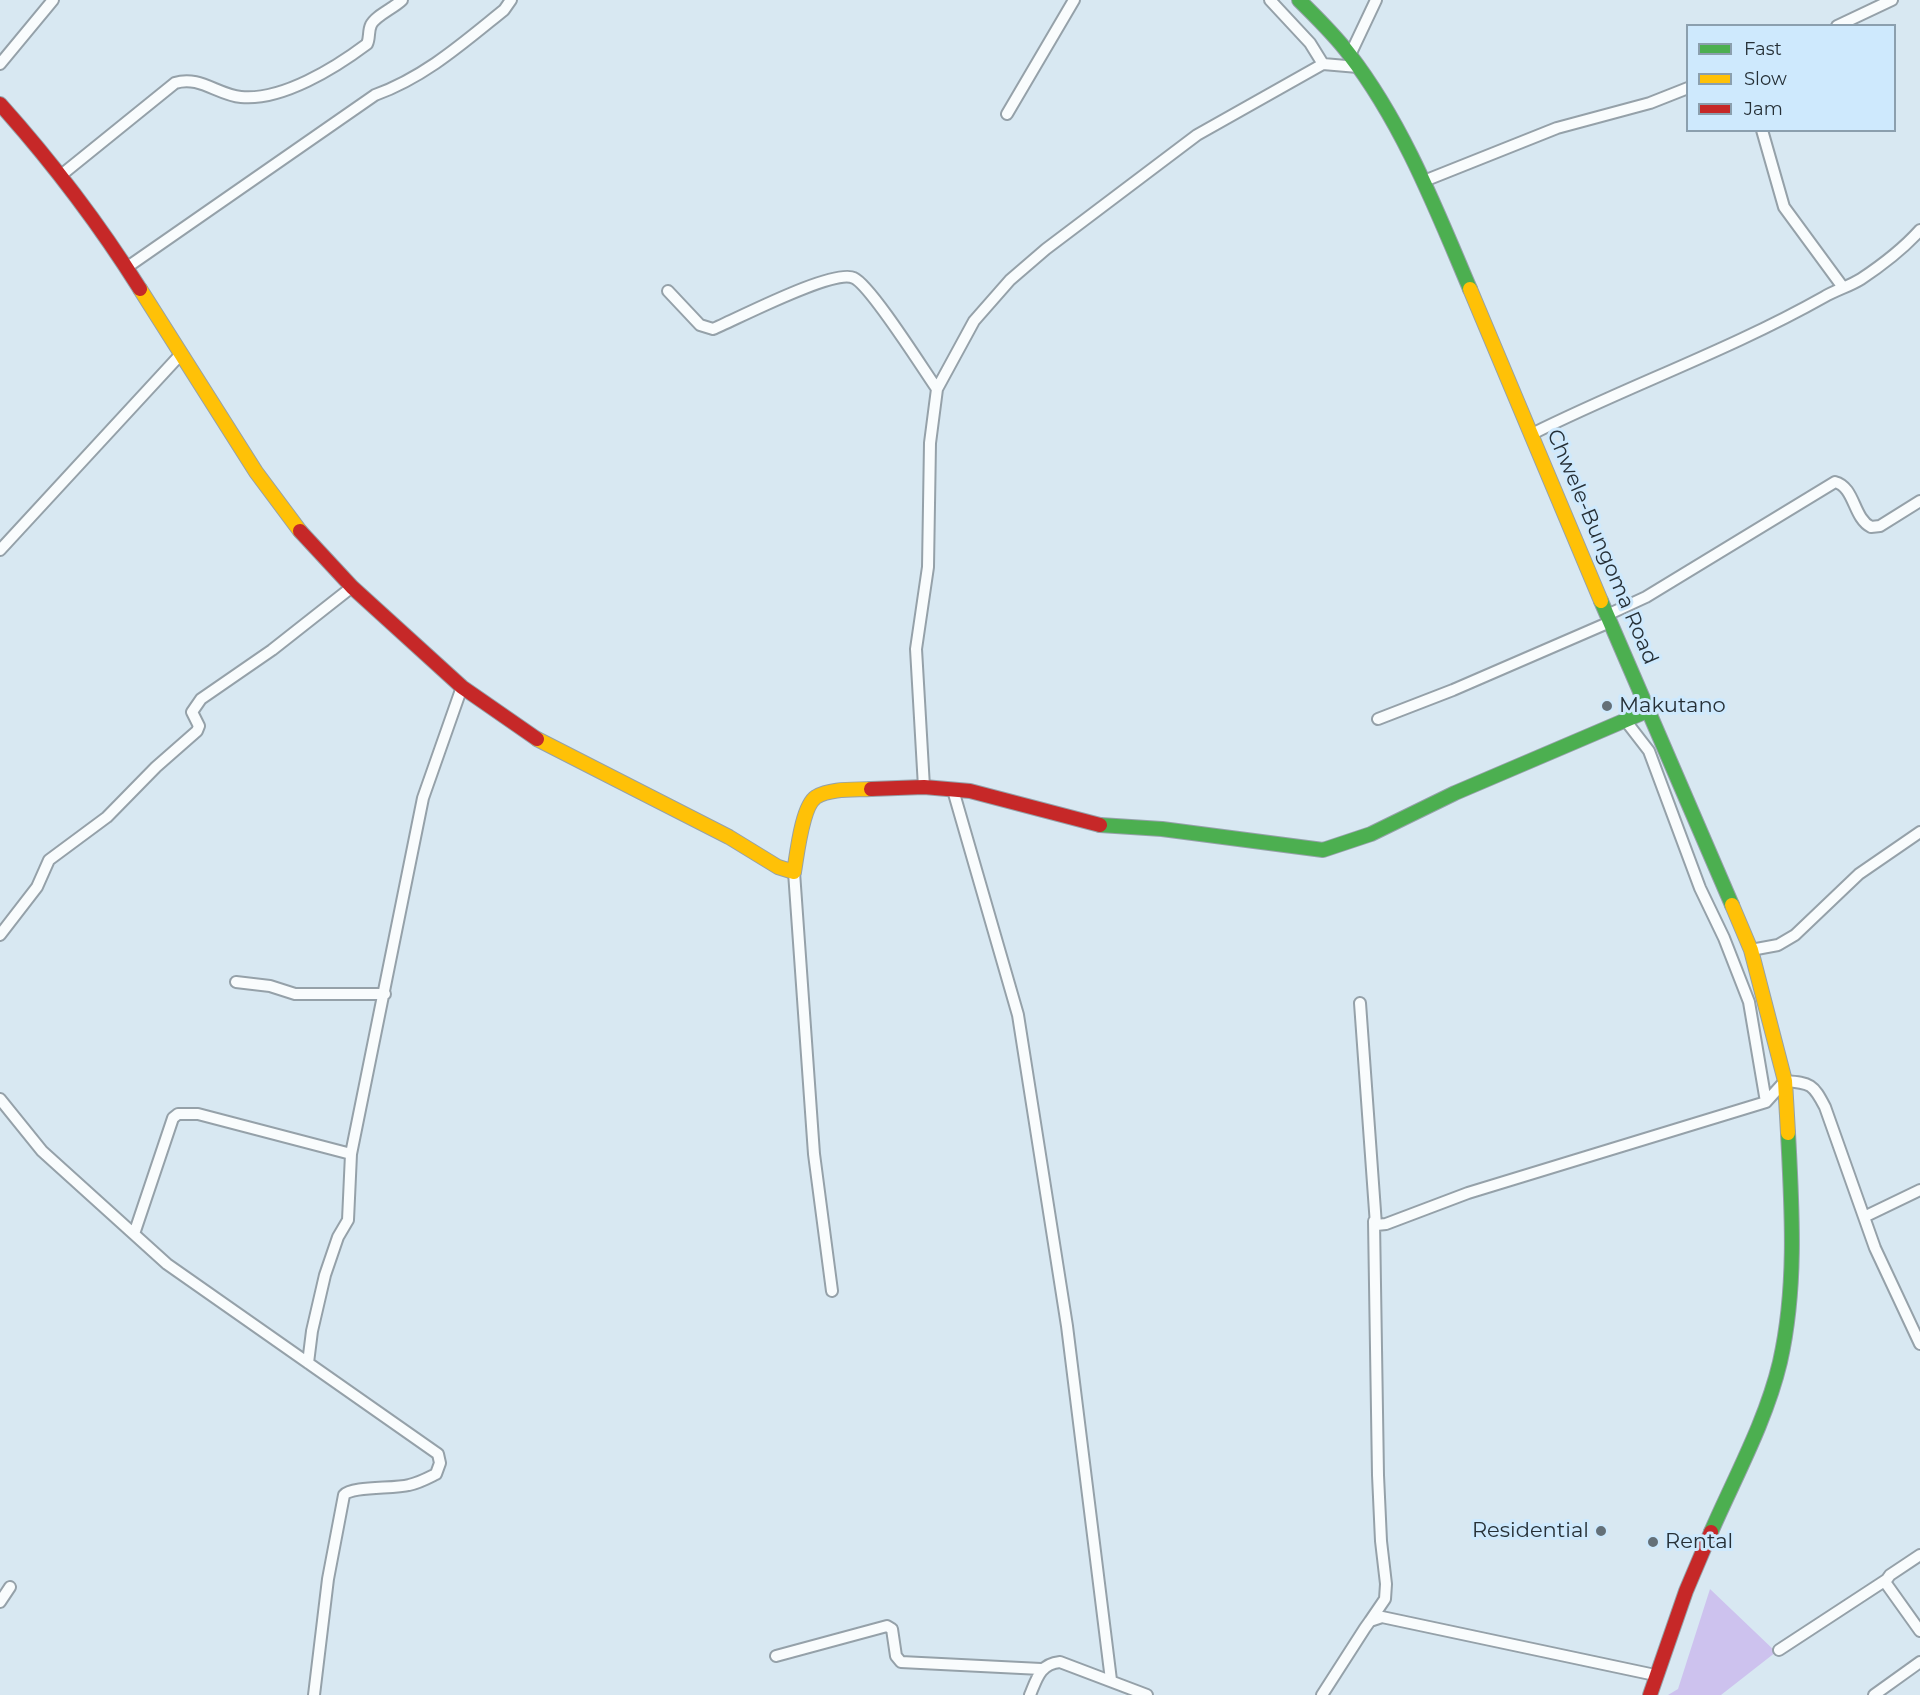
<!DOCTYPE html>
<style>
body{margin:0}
#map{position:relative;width:1920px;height:1695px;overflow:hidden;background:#d8e8f2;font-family:Montserrat,sans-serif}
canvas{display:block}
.legend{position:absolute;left:1686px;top:24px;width:210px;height:108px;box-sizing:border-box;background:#cee9fd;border:2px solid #8b9fae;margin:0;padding:8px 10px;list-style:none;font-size:18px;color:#263037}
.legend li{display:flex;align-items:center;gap:12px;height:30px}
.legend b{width:30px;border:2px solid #8b9fae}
</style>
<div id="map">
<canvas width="1920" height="1695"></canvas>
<ul class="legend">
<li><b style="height:8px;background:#4caf50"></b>Fast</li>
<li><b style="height:8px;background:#ffc107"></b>Slow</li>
<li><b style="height:8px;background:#c62828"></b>Jam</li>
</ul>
</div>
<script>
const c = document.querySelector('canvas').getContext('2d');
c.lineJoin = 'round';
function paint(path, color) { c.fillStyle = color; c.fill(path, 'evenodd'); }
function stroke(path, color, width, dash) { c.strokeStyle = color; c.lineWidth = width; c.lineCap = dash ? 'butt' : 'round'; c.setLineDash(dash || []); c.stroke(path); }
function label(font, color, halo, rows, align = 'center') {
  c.font = font + ' Montserrat,sans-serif'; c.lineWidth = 6; c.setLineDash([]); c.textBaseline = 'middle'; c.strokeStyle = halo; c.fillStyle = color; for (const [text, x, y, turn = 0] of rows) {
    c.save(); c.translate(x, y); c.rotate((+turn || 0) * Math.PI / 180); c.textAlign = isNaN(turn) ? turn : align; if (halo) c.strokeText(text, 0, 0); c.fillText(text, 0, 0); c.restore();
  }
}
paint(new Path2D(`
 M1710,1589l66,63 -55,43h-53l10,-6z`), '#cdc2ee');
const street = new Path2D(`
 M1270,0l40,43 13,21
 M1837,26l55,-26
 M1350,55l26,-55
 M0,64l53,-64
 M1007,114l67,-114
 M1762,130l22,77 58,79
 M60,176l115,-93c24,-8 43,12 66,14 41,4 94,-29 126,-53 3,-6 1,-13 4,-19 4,-9 23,-17 31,-25
 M1424,181l133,-53 93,-25 38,-15
 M126,268l249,-173c50,-18 88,-52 129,-85l7,-10
 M668,291l32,34 13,4c24,-10 121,-61 141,-51 17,8 69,91 83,111
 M1532,434c96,-48 198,-84 292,-137 12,-7 26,-11 37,-18 21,-14 42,-30 59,-49
 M0,550l181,-196
 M1607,615l39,-18 189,-115c20,5 18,36 36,45l9,-1 40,-25
 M1378,719l75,-29 157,-68
 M1625,720l24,31 51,137 24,50 25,64 17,100
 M924,787l-8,-138 12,-82 2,-124 7,-54 37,-68 36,-41 36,-31 151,-114 126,-71 35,3
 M953,790l65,225 49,311 44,354
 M794,872l20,282 18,137
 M0,935l37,-48 12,-27 58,-43 49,-50 41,-36 2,-5 -7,-14 9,-13 71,-49 80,-63
 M1751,950l27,-5 17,-10 64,-61 61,-42
 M236,982l34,4 25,8h90
 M1360,1003l16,222 10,-1 82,-31 298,-91 19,-21c26,2 28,3 40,26l50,141 45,96
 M0,1099l42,52 125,113 271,190 2,9 -4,11c-8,4 -17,9 -27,11 -16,4 -57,1 -65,10l-16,84 -14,116
 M1864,1217l56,-27
 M134,1234l39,-116 5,-4h20l153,40
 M308,1363l4,-32 13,-56 13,-38 10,-17 3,-66 72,-356 39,-111
 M1920,1555l-30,20 -5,7 35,49
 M0,1602l10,-15
 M1370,1621l15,-22 1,-15 -5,-43 -3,-66 -4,-254
 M1779,1650l107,-70
 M776,1656l111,-30 5,3 4,27 5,6 140,7
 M1030,1695c7,-17 10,-31 30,-33l87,33
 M1322,1695l43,-67 5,-7 12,-4 273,58
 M1874,1695l46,-33`);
const fast = new Path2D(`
 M1299,0c17,17 35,34 50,54 54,70 87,155 121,235
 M1601,601l131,304
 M1100,825l62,4 161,21 48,-16 84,-41 192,-82
 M1711,1532c24,-55 55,-111 69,-170 17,-75 12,-153 8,-229`);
const slow = new Path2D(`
 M140,289l116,183 44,59
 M1470,289l131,312
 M537,739l192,98 49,30 16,5c3,-17 8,-66 22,-75 15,-9 39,-7 55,-8
 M1732,905l19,45 34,131 3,52`);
const jam = new Path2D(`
 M0,104c52,58 99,120 140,185
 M300,531l52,56 110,100 75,52
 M871,789l53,-2 46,4 130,34
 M1650,1695l36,-104 25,-59`);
stroke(street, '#95a1a9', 14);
stroke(fast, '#95a1a9', 16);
stroke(slow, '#95a1a9', 16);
stroke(jam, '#95a1a9', 16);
stroke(street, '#f9fcfd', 10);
stroke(fast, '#4caf50', 14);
stroke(slow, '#ffc107', 14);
stroke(jam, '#c62828', 14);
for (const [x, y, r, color] of [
 [1607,706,6,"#647078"],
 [1601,1531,6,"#647078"],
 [1653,1542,6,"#647078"]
]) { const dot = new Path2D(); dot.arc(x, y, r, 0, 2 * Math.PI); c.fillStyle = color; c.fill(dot); stroke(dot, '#cee9fd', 2); }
label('21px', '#263037', '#cee9fd', [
 ["Chwele-Bungoma Road",1602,547,67]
]);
label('21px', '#263037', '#cee9fd', [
 ["Makutano",1619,706],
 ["Residential",1589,1531,"right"],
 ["Rental",1665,1542]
], 'left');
</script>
